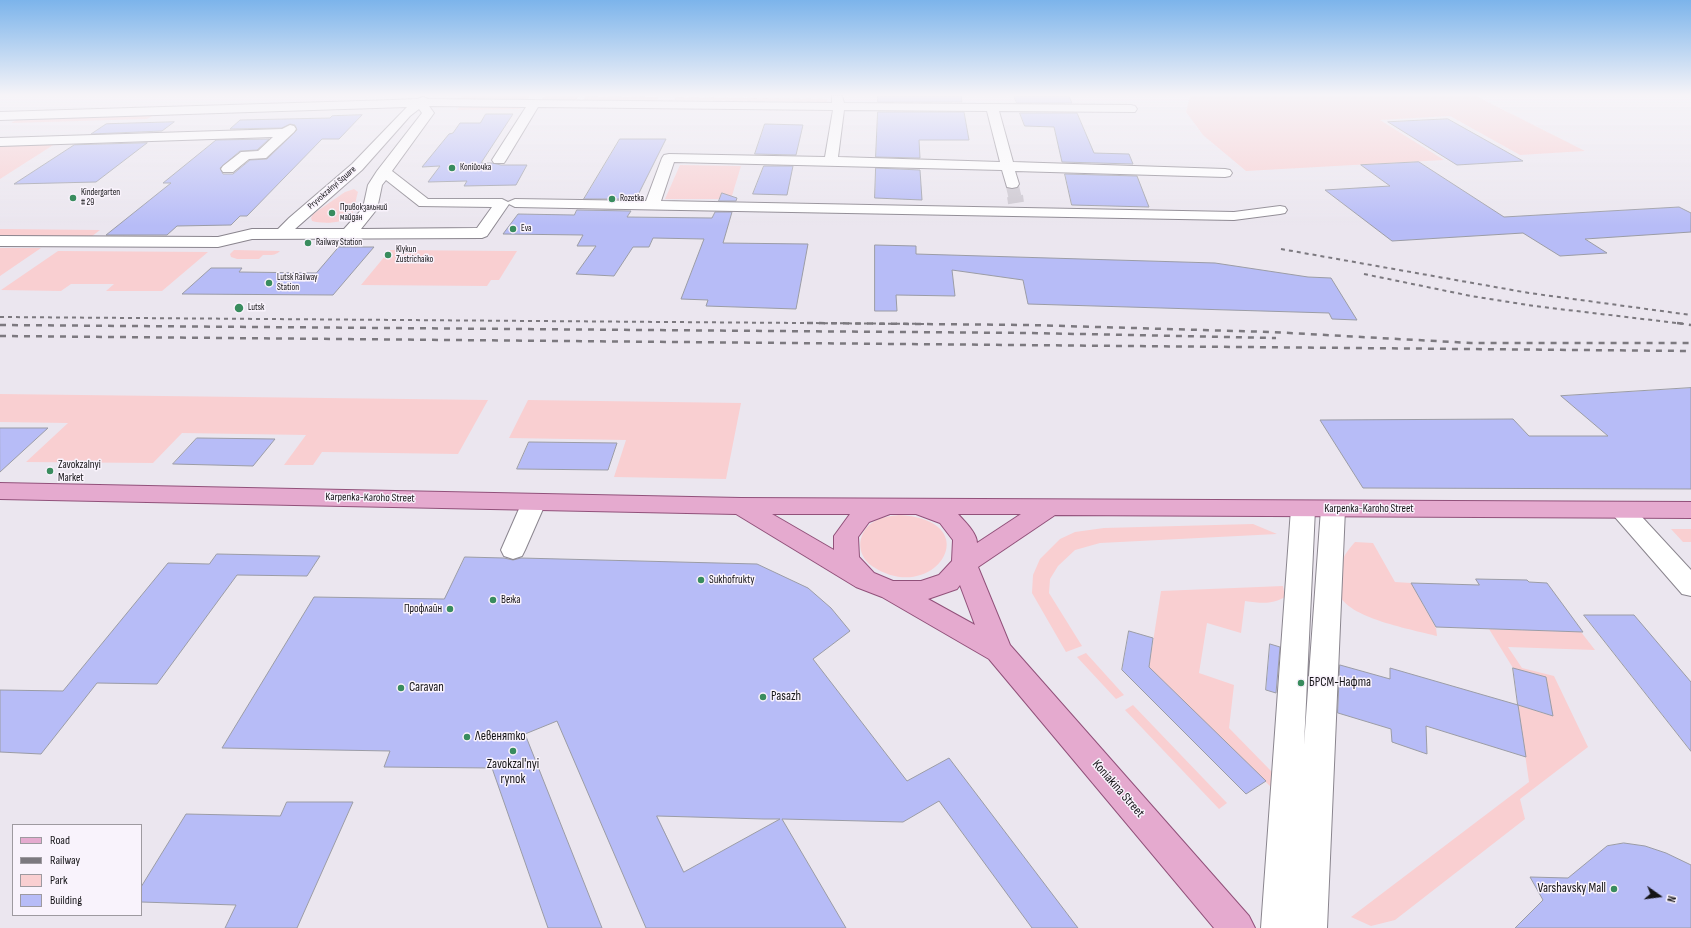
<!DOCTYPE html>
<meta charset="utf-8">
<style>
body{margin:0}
#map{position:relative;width:1691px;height:928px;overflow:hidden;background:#ebe6ef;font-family:"Sofia Sans Condensed",sans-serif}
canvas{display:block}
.legend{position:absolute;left:12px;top:824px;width:130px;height:92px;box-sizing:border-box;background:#f9f3fc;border:1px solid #9e9aa0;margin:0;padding:5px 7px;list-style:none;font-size:12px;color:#151417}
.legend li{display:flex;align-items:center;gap:8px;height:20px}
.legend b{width:20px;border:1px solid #9e9aa0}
.north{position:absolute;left:1639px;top:876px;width:40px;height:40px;-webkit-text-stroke:3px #f9f3fc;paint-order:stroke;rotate:104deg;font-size:11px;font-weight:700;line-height:16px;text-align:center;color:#151417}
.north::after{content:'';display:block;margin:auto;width:14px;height:18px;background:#151417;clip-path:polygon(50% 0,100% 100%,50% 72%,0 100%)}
</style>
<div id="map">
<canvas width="1691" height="928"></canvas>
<ul class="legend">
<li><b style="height:5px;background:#e5aacf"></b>Road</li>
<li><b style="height:5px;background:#7c797f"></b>Railway</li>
<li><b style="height:11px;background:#f9cfd1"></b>Park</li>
<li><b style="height:11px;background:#b7bcf7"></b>Building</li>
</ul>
<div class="north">N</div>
</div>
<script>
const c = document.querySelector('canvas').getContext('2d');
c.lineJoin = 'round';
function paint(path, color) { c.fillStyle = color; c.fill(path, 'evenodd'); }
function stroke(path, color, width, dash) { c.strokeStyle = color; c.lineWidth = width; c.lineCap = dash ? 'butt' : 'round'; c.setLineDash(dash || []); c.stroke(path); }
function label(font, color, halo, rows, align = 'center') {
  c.font = font + ' "Sofia Sans Condensed",sans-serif'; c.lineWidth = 3; c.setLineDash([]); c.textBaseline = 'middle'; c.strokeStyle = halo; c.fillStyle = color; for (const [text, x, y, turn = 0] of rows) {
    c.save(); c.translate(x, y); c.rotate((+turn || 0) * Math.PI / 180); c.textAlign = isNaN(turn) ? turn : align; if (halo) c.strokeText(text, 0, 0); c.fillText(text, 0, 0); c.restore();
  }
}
paint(new Path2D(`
 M462,96h68l-4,4 -68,-1z
 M545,96h34l-3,4h-35z
 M586,96l73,1 -3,4 -73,-1z
 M1190,96h286l109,55 -65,4 -70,-39 -70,4 64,40 -198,11 -43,-36 -17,-23z
 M676,97l151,2v3l-152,-2z
 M460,106l62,1 -2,2 -63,1z
 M154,115l-7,4 -136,4 9,-5z
 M58,142l-58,37v-35z
 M680,165l61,1 -10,33h-66z
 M354,189l4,3c-2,6 -3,16 -6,22 -7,10 -30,10 -40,7l-1,-3 2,-4 32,-22z
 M0,229l100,1 -9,7 -91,-1z
 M0,248h41l-41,28z
 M234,250l46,1c-5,5 -10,4 -17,4l-4,4h-22l-6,-2 -1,-3z
 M390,250l117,1h10l-18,29h-8l-4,6 -126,-1z
 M58,251l150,1 -46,39h-56l8,-7h-43l-10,7 -60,-1z
 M0,394l488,6 -30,54 -136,-2 -9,13h-29l22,-30 -124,-2 -29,30 -127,-1 42,-39 -68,-1z
 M528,400l213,3 -15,76 -112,-2 12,-37 -117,-2z
 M899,515c91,5 35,93 -27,51 -17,-12 -15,-35 3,-45 7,-4 16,-5 24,-6z
 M1253,524l24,10 -177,9 -25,7 -17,16 -8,13 -1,14 33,53 -16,6 -34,-59 1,-18 7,-16 20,-20 15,-7 29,-4z
 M1671,529h20v13h-8z
 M1355,542l18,1 22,39 16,1 25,45 1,8c-22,-6 -92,-18 -98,-43 -1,-5 1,-11 1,-16 0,-17 4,-22 15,-35z
 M1283,586l2,11c-14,8 -24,6 -40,4l-4,32 -34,-10 -8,50 35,12 -5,43 43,44 5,21 -128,-126 12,-76z
 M1489,629l92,3 14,18 -87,-3 14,21 32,8 34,71 -68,52 5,20 -130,101 -24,6 -20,-9 178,-135 -11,-77 34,11 -6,-38 -33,-10z
 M1086,653l38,42 -8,4 -39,-42z
 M1133,705l94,98 -8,6 -94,-99z`), '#f9cfd1');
const building = new Path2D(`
 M878,96h83l1,6h-84z
 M1014,96h55l3,7h-55z
 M878,112h86l5,28h-50l1,18 -44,-1z
 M1020,113h57l17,40 35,1 4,10 -71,-2 -8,-35 -29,-1z
 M486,114h27l-32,49h11l9,2h26l-11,20 -52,1 3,-5 -39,1 12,-16 -18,1 27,-33 4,-1 7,-10h20z
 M362,115l-23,24h-17l-75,77h-7l-9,9 -54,1 -10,9h-61l65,-52h-8l53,-43 53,-1 -12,11 -17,1 -20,17 3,6h10l17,-14 17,-1 30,-29 -2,-5 -5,-1 -8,4 -52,1 10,-9 90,-2 2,-2z
 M1448,119l75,42 -66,4 -69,-43z
 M174,122l-12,9 -71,3 15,-10z
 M765,124l38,1 -7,30 -41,-1z
 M620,139h46l-30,60h-52z
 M147,143l-51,39 -82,2 60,-39z
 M1419,162l85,55 175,-10 12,6v19l-106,7 22,14 -47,3 -37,-23 -131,8 -67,-51 65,-4 -29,-21z
 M764,166h29l-6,29 -34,-1z
 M876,168l44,2 2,30 -47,-2z
 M1065,174l72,2 12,31 -77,-2z
 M722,193l15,5 -1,3h-17z
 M577,210l54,1 -4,6 85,1 3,-6h17l-9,31 85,1 -12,65 -90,-3 2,-6 -27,-1 23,-60 -51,-1 -4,9h-16l-19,29 -38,-2 20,-28h-19l6,-11 -80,-1 15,-20 56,1z
 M875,245l41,1v8l299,9 93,14 23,1 26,42 -25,-1 -3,-6 -301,-9 -5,-24 -71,-10 3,26 -59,-1 1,16h-22z
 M339,247h35l-41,48 -151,-1 29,-26h31l-3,4 77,1z
 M1691,388v101l-328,-1 -43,-68 193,-1 16,17h79l-47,-40z
 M0,428h48l-48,44z
 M197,438l78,1 -22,27 -80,-2z
 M529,442l88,1 -9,27 -91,-1z
 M217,554l103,2 -13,20 -70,-1 -80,109 -60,-1 -56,71 -41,-2v-62l63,1 105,-128 41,1z
 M465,557l39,1 9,2 8,-2 236,6 51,24 23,20 19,23 -37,28 94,122 42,-23 129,170h-46l-93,-127 -36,21 -121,-3 64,109h-200l-89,-207 -32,13 77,194h-54l-56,-160 -108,-1 6,-16 -168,-3 92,-151 130,2zM657,816l107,3h16l-96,53z
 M1476,579l51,1 2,2 18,1 36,49 -147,-5 -25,-44 68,2z
 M1584,615h50l57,67v69z
 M1129,631l24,7 -4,29 117,114 -20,13 -124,-124z
 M1270,644l10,3 -4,46 -10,-3z
 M1340,665l50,14v-11l128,37 8,52 -100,-31 1,28 -35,-12 -1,-13 -53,-16z
 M1513,668l33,9 7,39 -35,-11z
 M287,802h66l-56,126h-72l11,-23 -95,-3v-15l45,-73 94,2z
 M1624,843l21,3 21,7 25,12v63h-176l28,-28 -13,-23 38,1 39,-32z`);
paint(building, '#b7bcf7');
stroke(building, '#9b9ca5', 1);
stroke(new Path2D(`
 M1012,184l3,13`), '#cbc6cf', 13, [13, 6]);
stroke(new Path2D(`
 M1015,196l1,7`), '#cbc6cf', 16, [16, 8]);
const minor = new Path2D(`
 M832,96h10l2,7 287,2 4,1 2,3 -2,3 -136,-1 14,51 212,7 5,1 2,3 -2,3 -5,1 -210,-6 4,13 -2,3 -5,1 -5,-1 -5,-17 -328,-8 -13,39 573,11 46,-6 5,1 2,3 -2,3 -5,1 -46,6 -719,-13 -6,-3 -22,32 -5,2 -230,1 -34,8 -218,-1v-10l218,1 34,-8h26l11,-11 63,-54 55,-57 -407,13v-8l393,-12 24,-1 6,-2 5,2 404,4zM429,106l97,1 -34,53 2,3h10l2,-3 32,-53 295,3 -8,47 -156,-3 -5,1 -2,3 -16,43 -131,-2 -7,3 -6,-3h-74l-36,-28 42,-58zM419,109l3,4 -45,58 -9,14 -5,23 -19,21h-49l67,-59 48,-54zM844,110l143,1 13,51 -162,-5zM386,180l33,26 73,1 -15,21 -116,1 16,-20 5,-24z
 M290,125l4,1 2,3 -2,3 -28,26 -17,1 -16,13h-10l-2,-3 2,-3 18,-14 17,-1 15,-14 -273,9v-8l282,-9z
 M534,494l8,2 4,6 -21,48 -3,6 -9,3 -9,-3 -3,-6 21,-48 4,-6z
 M1303,501l8,2 4,6 -11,236 17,-236 4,-6 8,-2 8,2 4,6 -18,419h-66l30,-419 4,-6z
 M1622,502l8,2 61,66v26l-9,-2 -68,-78 -4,-6 4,-6z`);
const major = new Path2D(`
 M0,483l741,15 950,4v16l-636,-3 -77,52 32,78 239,271 6,12h-41l-225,-269 -107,-62 -26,-10 -120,-73 -736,-15zM772,514h78l-16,22v14zM890,514h26l24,9 13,17 -1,21 -13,14 -18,6h-28l-19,-8 -15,-16 -1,-20 11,-15zM958,514h63l-44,29c0,-10 -12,-21 -19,-29zM960,585l15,40 -47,-26 29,-10z`);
stroke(minor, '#8a858e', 2);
stroke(major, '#91517a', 2);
paint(minor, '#fff');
paint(major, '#e5aacf');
stroke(new Path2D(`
 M1281,249l248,44 162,22
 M1364,274l107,22 63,10 151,18
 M0,317l935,7`), '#7c797f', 2, [4, 4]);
stroke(new Path2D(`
 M807,323l222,2 242,7 200,11h220
 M1677,323l14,2
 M0,325l1031,8 245,5
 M0,336l1691,15`), '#7c797f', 2.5, [6, 6]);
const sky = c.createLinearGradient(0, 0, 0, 226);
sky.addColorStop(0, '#7cb4eb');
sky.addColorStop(0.42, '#f6f4f8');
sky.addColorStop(1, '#f6f4f800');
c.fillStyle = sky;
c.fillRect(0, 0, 1691, 226);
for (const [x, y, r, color] of [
 [452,168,4,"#398c5e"],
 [73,198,4,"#398c5e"],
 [612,199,4,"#398c5e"],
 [332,213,4,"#398c5e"],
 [513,229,4,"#398c5e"],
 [308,243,4,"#398c5e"],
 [388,255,4,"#398c5e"],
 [269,283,4,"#398c5e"],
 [239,308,5,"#398c5e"],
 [50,471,4,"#398c5e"],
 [701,580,4,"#398c5e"],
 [493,600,4,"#398c5e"],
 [450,609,4,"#398c5e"],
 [1301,683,4,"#398c5e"],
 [401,688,4,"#398c5e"],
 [763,697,4,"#398c5e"],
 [467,737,4,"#398c5e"],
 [513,751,4,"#398c5e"],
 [1614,889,4,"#398c5e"]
]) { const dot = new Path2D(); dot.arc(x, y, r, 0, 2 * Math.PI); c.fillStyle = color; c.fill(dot); stroke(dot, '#f9f3fc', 1.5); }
label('9px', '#151417', '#f9f3fc', [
 ["Копійочка",460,168],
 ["Kindergarten",81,193],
 ["# 29",81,203],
 ["Rozetka",620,199],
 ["Привокзальний",340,208],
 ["майдан",340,218],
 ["Eva",521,229],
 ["Railway Station",316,243],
 ["Klykun",396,250],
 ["Zustrichaiko",396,260],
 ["Lutsk Railway",277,278],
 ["Station",277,288],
 ["Lutsk",248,308]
], 'left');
label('9px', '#151417', '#f9f3fc', [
 ["Pryvokzalnyi Square",332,188,-41]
]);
label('11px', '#151417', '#f9f3fc', [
 ["Zavokzalnyi",58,465],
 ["Market",58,478],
 ["Sukhofrukty",709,580],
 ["Вежа",501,600],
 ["Профлайн",442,609,"right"]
], 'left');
label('11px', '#151417', '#f9f3fc', [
 ["Karpenka-Karoho Street",370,498,1],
 ["Karpenka-Karoho Street",1369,509]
]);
label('13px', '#151417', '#f9f3fc', [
 ["БРСМ-Нафта",1309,683],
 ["Caravan",409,688],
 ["Pasazh",771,697],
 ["Левенятко",475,737],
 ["Zavokzal'nyi",513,765,"center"],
 ["rynok",513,780,"center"],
 ["Varshavsky Mall",1606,889,"right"]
], 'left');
label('13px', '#151417', '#f9f3fc', [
 ["Koniakina Street",1118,789,49]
]);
</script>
